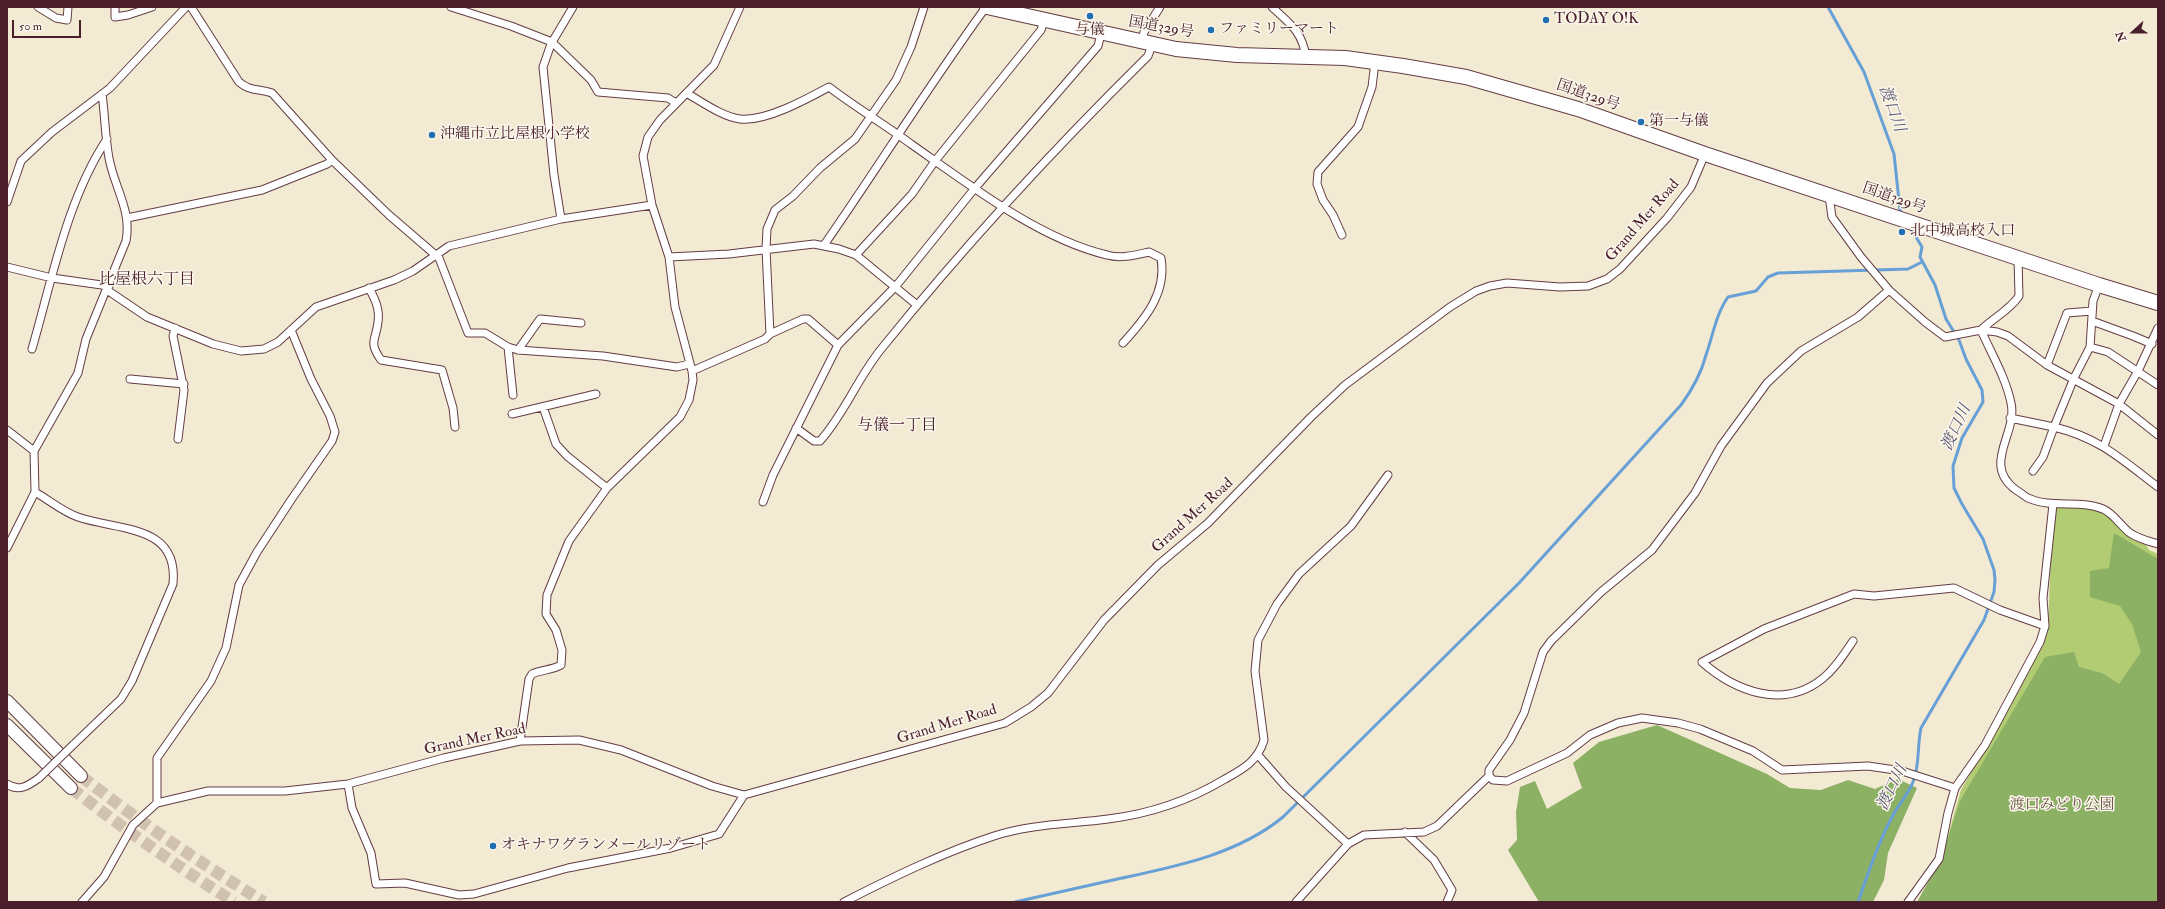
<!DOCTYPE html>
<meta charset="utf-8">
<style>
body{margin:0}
#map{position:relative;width:2165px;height:909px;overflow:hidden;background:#f3ead3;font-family:"IM FELL Double Pica",serif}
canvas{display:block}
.frame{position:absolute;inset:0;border:8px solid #4a1f2b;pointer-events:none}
.north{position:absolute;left:2113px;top:12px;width:40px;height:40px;-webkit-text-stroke:3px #fbf7ec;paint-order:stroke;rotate:249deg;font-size:11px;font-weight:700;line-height:16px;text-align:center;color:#4a1f2b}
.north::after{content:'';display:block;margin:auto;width:14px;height:18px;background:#4a1f2b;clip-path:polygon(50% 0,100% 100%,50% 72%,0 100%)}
.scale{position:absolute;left:12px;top:20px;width:69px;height:18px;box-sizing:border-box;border:2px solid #4a1f2b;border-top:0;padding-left:5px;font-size:12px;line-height:14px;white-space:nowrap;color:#4a1f2b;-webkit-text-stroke:3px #fbf7ec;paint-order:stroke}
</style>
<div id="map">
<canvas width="2165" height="909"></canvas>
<div class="frame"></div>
<div class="north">N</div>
<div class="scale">50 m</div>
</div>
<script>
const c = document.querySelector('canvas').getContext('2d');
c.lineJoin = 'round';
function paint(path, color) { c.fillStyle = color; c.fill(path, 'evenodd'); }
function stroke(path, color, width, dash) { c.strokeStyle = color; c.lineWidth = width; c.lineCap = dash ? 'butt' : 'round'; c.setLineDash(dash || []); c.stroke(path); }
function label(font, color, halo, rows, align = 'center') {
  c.font = font + ' "IM FELL Double Pica","Noto Serif JP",serif'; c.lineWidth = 3; c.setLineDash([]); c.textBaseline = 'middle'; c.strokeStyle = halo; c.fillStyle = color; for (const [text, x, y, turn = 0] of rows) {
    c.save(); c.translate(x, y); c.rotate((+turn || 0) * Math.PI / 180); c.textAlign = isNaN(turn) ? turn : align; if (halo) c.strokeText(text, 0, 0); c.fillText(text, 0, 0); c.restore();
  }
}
paint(new Path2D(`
 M2053,504l49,5 41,31 6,10 9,4v309l-240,39 23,-41 20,-71 67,-118 20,-45z`), '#b1cc72');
paint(new Path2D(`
 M2114,533l44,26v343h-241l24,-43 19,-58 85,-144 29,-5 5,15 23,6 17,11 22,-32 -9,-28 -12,-18 -30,-9v-26l19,-3z
 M1657,725l110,49 23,14 31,2 27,-10 27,9 23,-10 19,9 -29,65 -4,27 -11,22h-334l-31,-52 9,-10 -1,-28 4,-25 15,-6 12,28 35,-21 -9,-25 26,-21z`), '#8cb064');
stroke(new Path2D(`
 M1828,7l36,65 30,82 6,56 3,5
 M1015,902c35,-8 71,-16 107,-24 56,-12 116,-24 161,-61l236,-234 162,-178c11,-15 20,-31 25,-50 7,-20 10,-41 22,-58l28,-6 12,-14 10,-4 130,-4 14,-7
 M1858,902c10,-28 19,-57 33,-83 6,-13 17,-24 22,-37 7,-17 4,-36 8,-54l63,-108 10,-28 1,-12 -1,-10 -11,-31 -21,-35 -8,-16 -1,-22 9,-28 21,-36 -1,-12 -16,-31 -7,-19 -13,-21 -11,-34 -15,-28 2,-10 -12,-20`), '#67a0d6', 3);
stroke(new Path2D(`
 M81,776c59,46 119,87 183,126
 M71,788c53,41 107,79 163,114`), '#d1c1b1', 12, [12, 6]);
const street = new Path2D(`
 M38,7l18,11 11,2 1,-13
 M115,7v10l13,-2 24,-8
 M191,7l48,75c12,10 20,6 33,11l60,67 57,55 50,43 29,75h17l23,14 10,3 85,6 74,11 12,-3
 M451,7l60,19 41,16 39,38 7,12 70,6 8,5
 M1272,7c18,17 30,24 34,50
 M1142,42l2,-10 16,-25
 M688,94c14,8 35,23 52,25 25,3 67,-20 89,-32 26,20 55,37 82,57 57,40 128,95 196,111 14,4 28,0 42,-3l12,6c6,35 -16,61 -38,85
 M1829,196l3,21 29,40 28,33 36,32 20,15 36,-7 16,2 11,4 39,29 72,39 39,31
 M7,202l14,-41 31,-29 58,-44 76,-81
 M127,218l135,-28 65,-26 5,-4
 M561,219l-7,-44 -11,-108 8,-23 22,-37
 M1342,235l-9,-20 -10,-15 -6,-16 1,-12 40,-45 14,-40 3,-25
 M824,245c55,-79 105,-160 162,-238
 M856,255l56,-61 23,-33 106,-131 3,-10
 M669,257l60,-3 85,-10 25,5 17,6 61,50
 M7,267l45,11 57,8
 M2099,285l-6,16 -3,46 -16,31 -20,49c46,11 68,33 104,60
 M369,288c6,11 11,21 9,34 -2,19 -10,19 3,38l61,10 11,38 2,19
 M107,290l40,27 66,27 28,7 23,-2 14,-7 38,-35 78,-27 19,-9 36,-25 112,-27 91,-14
 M1889,290l-31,27 -57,34 -34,32 -46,63 -26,47 -43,57 -51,42 -50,49 -8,11 -19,61 -14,27 -21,30v6l4,4 14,1 60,-28 23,-18 28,-12 24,-5 36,5 22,6 53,22 29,19 86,-4 34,5 53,17
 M2092,321l41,15 19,8
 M175,328l-2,8 11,54 -6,49
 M1981,330c10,23 25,48 30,73 7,31 -30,61 5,87 4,2 8,6 12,8 24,11 52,1 75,11 10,4 18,17 27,24 9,6 18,8 28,11
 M1981,330c12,-12 29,-20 38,-34l-1,-37
 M770,334l33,-15h5l30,26
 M508,347l5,48
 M2090,347l18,5 50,33
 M32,349c20,-69 35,-150 75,-210
 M518,350l22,-31 41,4
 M2047,365l20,-52 25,-2
 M692,371l73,-32 5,-5 -4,-85 1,-20 8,-19 18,-14 27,-28 35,-29 41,-59 15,-33 13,-40
 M130,379l54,5
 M543,407l13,37 11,12 40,32
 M512,414l84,-20
 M2010,418l44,9 -11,30 -10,14
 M796,428l18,13h6c25,-28 38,-64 62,-93 83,-103 172,-199 266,-292l4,-11
 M7,430l27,21
 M2104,446l15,-42 19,-33 20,-43
 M35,492c14,8 28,20 43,25 41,14 101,7 95,67l-41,97 -11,18 -48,46
 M763,502l10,-27 65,-130 58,-59 79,-98 123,-142 3,-12
 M7,548l28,-56 -1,-41 44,-78 8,-34 40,-98c6,-31 -12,-54 -17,-83 -4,-21 -4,-43 -7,-64
 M1853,641c-9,13 -18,28 -31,38 -39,31 -87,12 -120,-17l62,-33 90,-35 20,2 80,-8 46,22 45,16
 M520,741l9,-62 3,-5c9,-4 20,-4 29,-9l1,-15 -6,-20 -10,-16 1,-19 22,-54 38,-53 73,-71 9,-17 4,-20 -1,-9 -17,-64 -6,-50 -17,-52 -9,-49 5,-19 12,-17 54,-55 26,-58
 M1258,755l28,32 62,57
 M7,784c12,8 21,2 32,-6
 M348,784l4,24 19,45 5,31 29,-1 54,12 15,-1 94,-26 103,-20 48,-14 25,-39
 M157,803v-45l54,-77 15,-33 13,-63 18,-33 34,-52 41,-59 3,-9 -5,-16 -19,-37 -20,-49
 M1405,832l29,28 18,30 -5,12
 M82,902l22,-25 29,-52 24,-22 51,-12h77l63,-7 96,-26 76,-17 59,-1 42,10 91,36 32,9 261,-72 26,-16 17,-14 56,-73 54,-55 50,-42 103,-106 34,-32 105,-78 26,-16 14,-5 17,-3 53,4 28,-1 19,-7 13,-10 47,-51 24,-31 14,-33
 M844,902c49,-25 98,-49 150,-66 36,-12 77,-12 114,-17 41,-5 82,-19 117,-40 18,-10 33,-18 39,-39l-9,-69 3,-31 19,-36 22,-30 52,-48 37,-51
 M1296,902l52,-58 16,-9 60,-3 13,-6 52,-50
 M1908,902l31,-43 9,-46 7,-25 30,-43 55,-103 5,-16 -2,-28 10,-94`);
const primary = new Path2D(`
 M7,701l74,75
 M7,725l64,63`);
const highway = new Path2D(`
 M987,7l189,42 61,6 108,3 58,8 63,11 112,32 127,45 394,131 59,18`);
stroke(street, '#633d44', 9);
stroke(primary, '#633d44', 14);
stroke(highway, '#633d44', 16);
stroke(street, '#fff', 7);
stroke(primary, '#fff', 12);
stroke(highway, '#fff', 14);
const streetBridge = new Path2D(`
 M39,778l34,-33`);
stroke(streetBridge, '#633d44', 9, []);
stroke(streetBridge, '#fff', 7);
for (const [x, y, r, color] of [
 [1090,16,4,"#1f6fb2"],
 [1546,20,4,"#1f6fb2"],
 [1211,30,4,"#1f6fb2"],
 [1641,122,4,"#1f6fb2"],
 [432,135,4,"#1f6fb2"],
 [1902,232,4,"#1f6fb2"],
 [493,846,4,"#1f6fb2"]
]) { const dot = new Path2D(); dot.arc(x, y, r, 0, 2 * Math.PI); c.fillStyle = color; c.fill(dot); stroke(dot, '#fbf7ec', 1.5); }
label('15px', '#4a1f2b', '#fbf7ec', [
 ["TODAY O!K",1554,20],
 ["ファミリーマート",1219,30],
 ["与儀",1090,31,"center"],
 ["第一与儀",1649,122],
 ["沖縄市立比屋根小学校",440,135],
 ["北中城高校入口",1910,232],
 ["オキナワグランメールリゾート",501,846]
], 'left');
label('15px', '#4a1f2b', '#fbf7ec', [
 ["国道329号",1161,28,10],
 ["国道329号",1588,96,19],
 ["国道329号",1894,199,19],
 ["Grand Mer Road",1643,221,-49],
 ["Grand Mer Road",1193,516,-42],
 ["Grand Mer Road",947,725,-17],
 ["Grand Mer Road",475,740,-12]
]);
label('15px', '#695340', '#fbf7ec', [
 ["渡口みどり公園",2062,806]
]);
label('italic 16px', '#56536f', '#fbf7ec', [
 ["渡口川",1891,109,70],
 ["渡口川",1957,428,-65],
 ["渡口川",1893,788,-64]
]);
label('16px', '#4a1f2b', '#fbf7ec', [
 ["比屋根六丁目",147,281],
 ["与儀一丁目",897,427]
]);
</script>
